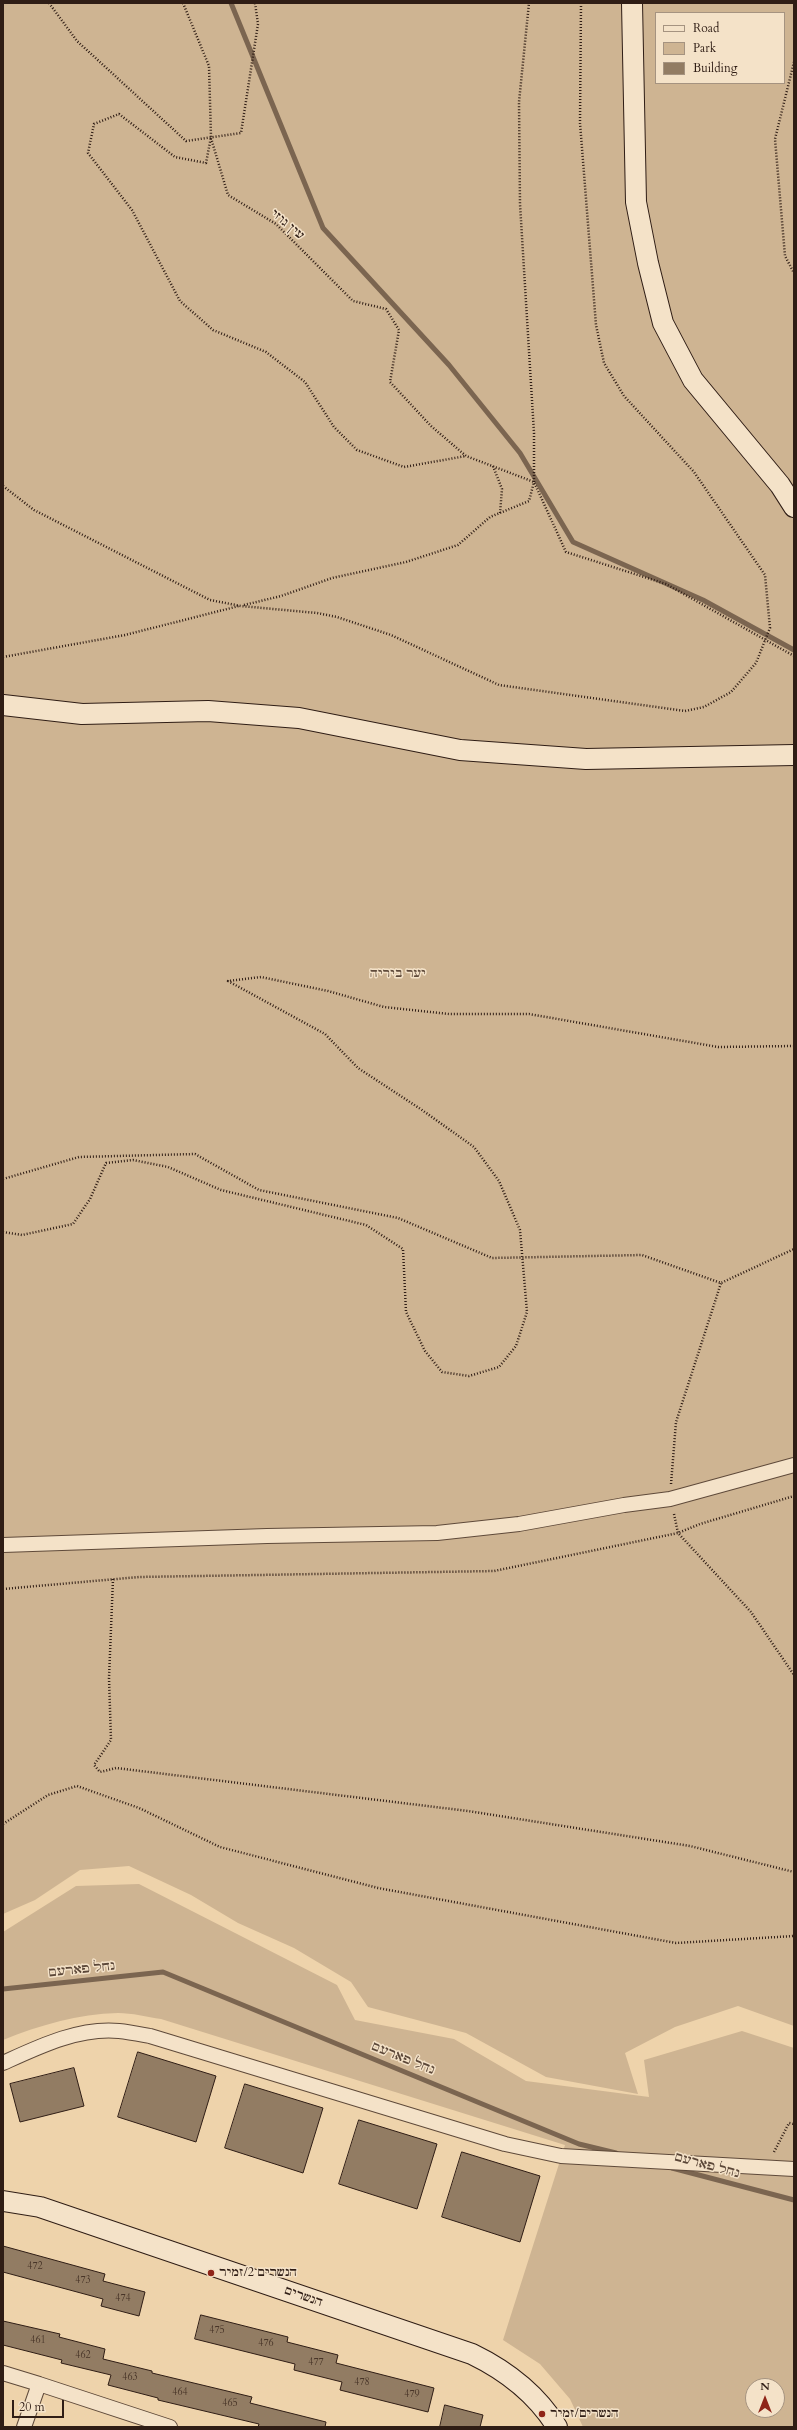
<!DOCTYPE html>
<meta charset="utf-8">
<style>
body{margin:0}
#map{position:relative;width:797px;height:2430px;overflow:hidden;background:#eed3ab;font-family:Cardo,serif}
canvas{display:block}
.frame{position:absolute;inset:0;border:4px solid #2f1d15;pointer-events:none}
.legend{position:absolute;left:655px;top:12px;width:130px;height:72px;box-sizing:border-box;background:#f4e2c8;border:1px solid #a59380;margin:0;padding:5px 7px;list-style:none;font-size:12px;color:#2f1d15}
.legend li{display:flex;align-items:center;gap:8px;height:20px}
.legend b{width:20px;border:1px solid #a59380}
.north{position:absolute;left:745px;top:2378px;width:40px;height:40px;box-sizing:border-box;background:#f4e2c8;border:1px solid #a59380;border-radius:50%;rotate:0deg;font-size:11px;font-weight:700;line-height:16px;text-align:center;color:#2f1d15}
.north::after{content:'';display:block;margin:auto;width:14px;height:18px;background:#8f2418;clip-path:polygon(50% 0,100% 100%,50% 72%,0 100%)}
.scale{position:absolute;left:12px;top:2400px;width:52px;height:18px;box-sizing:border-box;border:2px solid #2f1d15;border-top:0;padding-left:5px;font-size:12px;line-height:14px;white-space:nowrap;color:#2f1d15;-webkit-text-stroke:3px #f4e2c8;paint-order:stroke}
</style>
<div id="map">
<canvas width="797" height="2430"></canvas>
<div class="frame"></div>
<ul class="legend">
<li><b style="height:5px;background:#f4e2c8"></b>Road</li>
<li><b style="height:11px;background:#ceb492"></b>Park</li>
<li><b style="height:11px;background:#927c63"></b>Building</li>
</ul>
<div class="north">N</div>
<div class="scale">20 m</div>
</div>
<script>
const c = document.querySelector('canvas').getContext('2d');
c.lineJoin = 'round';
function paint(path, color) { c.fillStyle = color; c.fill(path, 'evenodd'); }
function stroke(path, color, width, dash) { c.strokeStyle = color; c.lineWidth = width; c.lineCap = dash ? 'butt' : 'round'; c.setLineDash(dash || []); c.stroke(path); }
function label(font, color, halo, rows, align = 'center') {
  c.font = font + ' Cardo,"Frank Ruhl Libre",serif'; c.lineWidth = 3; c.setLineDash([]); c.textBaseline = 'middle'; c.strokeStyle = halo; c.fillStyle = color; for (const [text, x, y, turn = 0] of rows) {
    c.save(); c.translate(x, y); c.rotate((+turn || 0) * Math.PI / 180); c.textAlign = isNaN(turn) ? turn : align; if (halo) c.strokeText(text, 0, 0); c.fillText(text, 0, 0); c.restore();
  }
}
paint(new Path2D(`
 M3,3h791v2023l-56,-20 -63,21 -50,26 13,41 -92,-17 -80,-44 -98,-26 -17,-25 -57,-34 -56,-25 -47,-28 -62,-29 -49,4 -45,30 -32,14zM656,13h128v70h-128z
 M139,1884l198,101 18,35 99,19 72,42 123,16 -5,-37 98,-29 52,17v379h-211l-13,-28 -30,-35 -37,-24 62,-195 -404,-126c-14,-2 -29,-6 -43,-6 -40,1 -78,12 -115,27v-108l73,-46zM753,2386h24v24h-24z`), '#ceb492');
stroke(new Path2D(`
 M231,3l92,225 126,137 71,88 53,89 130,58 91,50
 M3,1989l160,-17 416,172 37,9
 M672,2168l122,32`), '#7b6550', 5);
const building = new Path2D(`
 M138,2052l78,24 -20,66 -78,-25z
 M74,2068l10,38 -64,16 -10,-38z
 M245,2084l78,24 -20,65 -78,-25z
 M359,2120l78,24 -20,65 -78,-25z
 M462,2152l78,24 -20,66 -78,-25z
 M3,2246l102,28 -2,7 42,11 -6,24 -38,-10 2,-7 -100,-27z
 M201,2315l87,22 -1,5 51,13 -2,8 98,25 -6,24 -88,-22 2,-8 -48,-12 1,-6 -100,-25z
 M3,2321l57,13 -1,3 46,12 -2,10 49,12v2l100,24 -2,6 76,19 -1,5h-67l1,-3 -101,-24v-2l-50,-13 3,-10 -50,-12 1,-3 -59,-15z
 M445,2405l38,10 -3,12h-40z`);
paint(building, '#927c63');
stroke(building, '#2f1d15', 1);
const street = new Path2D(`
 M3,1545l264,-9 170,-3 82,-9 105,-19 46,-6 124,-34
 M3,2063c35,-16 76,-36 116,-32 10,1 20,3 31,5l355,108 56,12 233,13
 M3,2373l36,11
 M24,2427l15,-43 131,43`);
const secondary = new Path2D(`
 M632,3l4,199 12,61 15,60 30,57 87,105 14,22
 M3,705l79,9 126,-3 91,7 161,32 126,9 208,-4
 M3,2201l37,6 432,147c35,17 64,39 85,73`);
stroke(street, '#5f4a3a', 16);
stroke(secondary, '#2f1d15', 22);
stroke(new Path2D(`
 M49,3l28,38 109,100 55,-8 17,-109 -3,-21
 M183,3l26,63 2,71 -5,26 -31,-6 -56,-43 -25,10 -6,29 44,57 48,91 33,29 53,22 39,30 29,45 23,23 47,17 62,-11
 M794,62l-19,77 10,117 9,17
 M211,138l17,57 48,29 77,77 33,8 13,21 -9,52 41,44 35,30 68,26 32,70 100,32 128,72
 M493,466l9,23 -2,24
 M3,486l31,24 176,90 31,6 76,7 20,4 54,18 108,50 186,26 19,-4 27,-15 25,-29 14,-35 -5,-53 -71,-103 -70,-76 -20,-33 -8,-38 -16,-202 1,-120
 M244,605l37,-9 51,-18 74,-16 52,-17 32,-28 39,-16 5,-19v-49l-14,-229 -1,-102 10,-99
 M3,657l122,-22 114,-29
 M3,1179l76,-22 116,-3 64,36 139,28 94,40 150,-3 79,28 73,-34
 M3,1232l19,3 51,-11 17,-25 16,-36 27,-3 35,7 53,23 145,35 37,24 3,63 19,39 17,21 27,4 30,-9 17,-21 11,-34 -7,-82 -21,-49 -25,-34 -52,-37 -64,-42 -33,-34 -97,-53 33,-4 67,14 56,16 65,7h80l189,33 76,-1
 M671,1484l5,-62 45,-139
 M674,1514l4,19 73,79 43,63
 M113,1579l-4,99 2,62 -17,25 6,7 16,-4 352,43 222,35 104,26
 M3,1589l136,-12 355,-6 184,-38 22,-9 94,-28
 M3,1824l45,-29 29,-9 62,22 81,39 158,41 298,55 118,-7
 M774,2152l15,-29 5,1`), '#2f1d15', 2.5, [1, 2]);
stroke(street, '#f4e2c8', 14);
stroke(secondary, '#f4e2c8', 20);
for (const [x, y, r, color] of [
 [211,2273,4,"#8f2418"],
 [542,2414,4,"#8f2418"]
]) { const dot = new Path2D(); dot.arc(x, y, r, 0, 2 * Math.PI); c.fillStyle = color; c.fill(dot); stroke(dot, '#f4e2c8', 1.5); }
label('10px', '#483528', null, [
 ["472",35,2267],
 ["473",83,2281],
 ["474",123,2299],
 ["475",217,2331],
 ["461",38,2341],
 ["476",266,2344],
 ["462",83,2356],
 ["477",316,2363],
 ["463",130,2378],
 ["478",362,2383],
 ["464",180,2393],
 ["479",412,2395],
 ["465",230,2404]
]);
label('12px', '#2f1d15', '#f4e2c8', [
 ["עין גוזי",287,225,40],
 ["הנשרים",303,2297,19]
]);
label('italic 12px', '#5f4a3a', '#f4e2c8', [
 ["יער ביריה",398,974]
]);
label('12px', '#2f1d15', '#f4e2c8', [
 ["הנשרים 2/זמיר",219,2273],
 ["הנשרים/זמיר",550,2414]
], 'left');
label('italic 13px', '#5b4738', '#f4e2c8', [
 ["נחל פארעם",82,1970,-6],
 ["נחל פארעם",403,2059,22],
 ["נחל פארעם",707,2166,15]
]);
</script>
